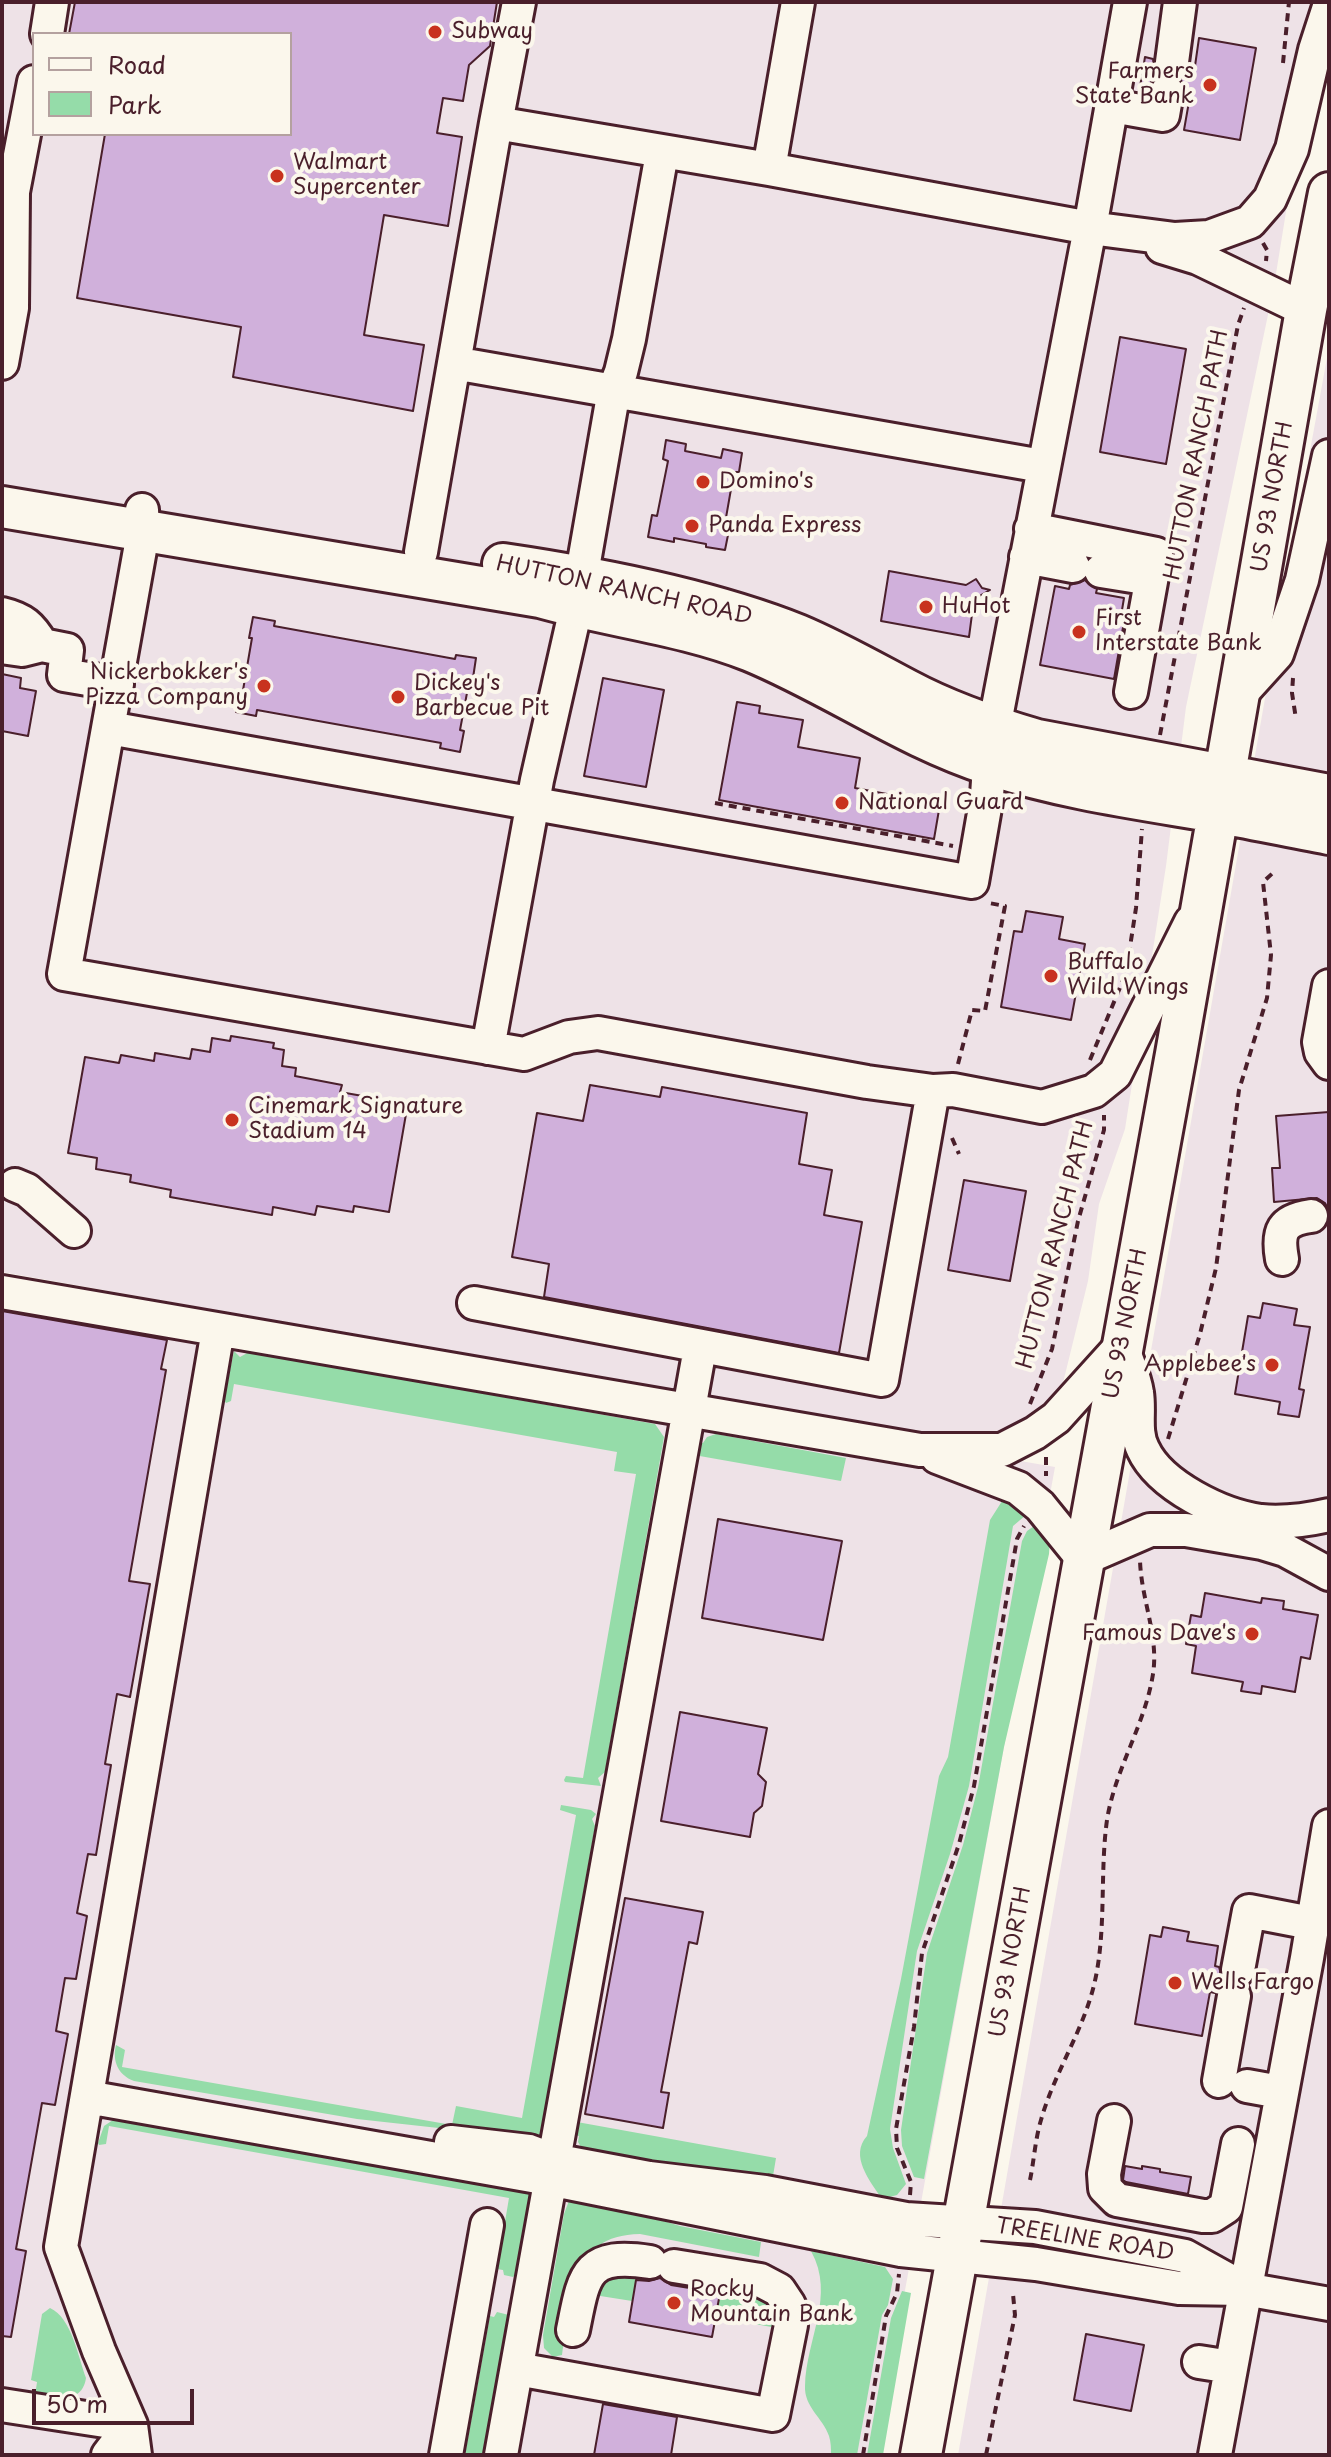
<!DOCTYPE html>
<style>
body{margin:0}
#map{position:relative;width:1331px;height:2457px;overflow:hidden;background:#fbf7ec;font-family:"Playpen Sans",sans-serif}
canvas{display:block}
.frame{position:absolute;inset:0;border:4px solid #4a1f2b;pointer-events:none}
.legend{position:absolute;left:32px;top:32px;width:260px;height:104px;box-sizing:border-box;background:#fbf7ec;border:2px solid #b4a19f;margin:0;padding:10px 14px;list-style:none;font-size:24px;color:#4a1f2b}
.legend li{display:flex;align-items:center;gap:16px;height:40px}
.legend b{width:40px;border:2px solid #b4a19f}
.scale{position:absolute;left:32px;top:2389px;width:162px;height:36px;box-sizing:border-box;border:4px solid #4a1f2b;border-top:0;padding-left:10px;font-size:24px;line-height:28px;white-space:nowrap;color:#4a1f2b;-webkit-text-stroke:6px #fbf7ec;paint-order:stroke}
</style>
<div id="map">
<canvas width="1331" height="2457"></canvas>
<div class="frame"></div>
<ul class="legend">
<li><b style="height:10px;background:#fbf7ec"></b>Road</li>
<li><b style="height:22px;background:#95dca9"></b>Park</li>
</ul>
<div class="scale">50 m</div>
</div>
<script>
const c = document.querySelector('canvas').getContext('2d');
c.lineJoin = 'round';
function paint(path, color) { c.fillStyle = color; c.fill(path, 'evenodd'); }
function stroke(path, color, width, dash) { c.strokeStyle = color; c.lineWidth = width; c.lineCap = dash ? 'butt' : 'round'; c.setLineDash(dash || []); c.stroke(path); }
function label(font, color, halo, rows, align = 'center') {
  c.font = font + ' "Playpen Sans",sans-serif'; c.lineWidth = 8; c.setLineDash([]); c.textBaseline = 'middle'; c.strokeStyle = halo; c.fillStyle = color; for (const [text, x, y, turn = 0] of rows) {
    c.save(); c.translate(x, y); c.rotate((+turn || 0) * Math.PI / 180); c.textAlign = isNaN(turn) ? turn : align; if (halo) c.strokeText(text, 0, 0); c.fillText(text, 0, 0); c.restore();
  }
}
paint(new Path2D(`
 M2,2h1318l-46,284 -88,421 -20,159 -41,263 -26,75 -11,77 -26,106 -10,18 -13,14 -48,18h-60l-929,-165zM34,34h256v100h-256z
 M1329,347v2108h-371l313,-1791z
 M2,1284l1053,183 -180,988h-873z`), '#eee2e7');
paint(new Path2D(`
 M234,1351l6,6 9,-5 406,72 9,13 -59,335 -7,6 3,8 -36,-4 -1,-2 2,-4 17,2 53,-304 -22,-3 3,-19 -383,-68 -3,17 -5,2 -2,-3z
 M716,1434l130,24 -5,23 -147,-26 3,-13 6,1 4,-6z
 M1004,1498l22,17 -13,11 -44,260 -19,68 -33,97 -27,178 3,19 13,36 -9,11 -15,4c-12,-18 -33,-43 -15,-63l34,-157 38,-203 9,-19 42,-237z
 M1037,1524l13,15 -1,15 -45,193 -80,432 -10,-2 -12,-31 -1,-16 26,-177 36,-108 15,-58 44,-246 5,-10z
 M561,1805l30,5 5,4 -4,5 3,7 -54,310 -3,3 -181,-20 -223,-38c-16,-6 -22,-20 -18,-36l9,5 -3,17 330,58 4,-19 66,12 54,-303 -16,-5z
 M116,2118l414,74 -14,82 -3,3 -9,-2 -1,-5 -6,-1 12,-71 -400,-72 -3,18 -7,1 -1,-2 6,-17z
 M577,2122l199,36 -4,24 -191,-35 -3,-5 1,-6 -5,-1z
 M570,2198l39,6 71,22 81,16 -2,15 -119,-23c-72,1 -68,66 -78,121l-9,2 -9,-9 -1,-13 21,-121z
 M811,2251l74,16 8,12 -5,26 -6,10 -25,140h-26c0,-6 0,-13 -2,-19 -6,-18 -25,-29 -24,-50 1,-47 31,-90 6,-135z
 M638,2269l-6,32 -38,-6 -2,-14z
 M722,2284l51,16 4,28 -61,-11z
 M902,2291l9,2 -28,162h-16l24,-137z
 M50,2308c22,10 28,49 36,70 -4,27 -32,21 -51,18l2,-14 -6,-2 11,-66z
 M497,2312l12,3 -25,140h-19l25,-139 4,1z`), '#95dca9');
const building = new Path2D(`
 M75,2h422l-7,44 -21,19 -6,36 -20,-3 -6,35 25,4 -14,89 -64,-11 -20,120 60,10 -11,66 -180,-34 8,-50 -164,-29 28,-164h185v-100h-221z
 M1199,38l57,10 -16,92 -56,-10 6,-34 -4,-1 -1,-9 -5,-7 7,-6 4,-8 4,1z
 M1145,57l8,2 1,9 5,7 -7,5 -4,9 -8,-2z
 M1120,337l66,12 -20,115 -66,-12z
 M666,440l20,4 -1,7 36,7 2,-9 19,4 -3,19h-5l-10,57 5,1 -4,20 -19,-3v-3l-32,-6v4l-26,-5 4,-22 5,1 11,-55 -5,-2z
 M889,571l77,14 10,-6 6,9 8,2 -16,9 -5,38 -88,-16z
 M1085,580l12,9 -1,4 28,5 -3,18h4l-11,63 -74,-14 15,-79 14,3 1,-4z
 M253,617l22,4 -1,5 181,33 1,-4 20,3 -3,20 -3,-1 -10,53 4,1 -4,21 -20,-4 1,-5 -184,-33 -1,6 -20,-4 3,-17 3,1 10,-58h-3z
 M2,674l19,4 -1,10 16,3 -8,45 -26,-5z
 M603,678l61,12 -18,97 -62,-11z
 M737,702l23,4 -1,7 44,7 -5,27 62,11 -5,30 85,16 -6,35 -215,-39z
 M1026,911l37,6 -4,22 26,5 -14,76 -70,-13 13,-76 8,1z
 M231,1036l43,7 -1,5 11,2 -2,16 14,2 -1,8 47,9 -2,7 34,6 -2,10 34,6 -17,98 -35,-6 -1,6 -36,-6 -2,9 -42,-8 -1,8 -102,-18 1,-7 -41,-8 1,-7 -35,-6 1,-11 -29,-5 17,-96 34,6 2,-8 33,6 1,-8 35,6 2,-10 18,3 2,-14 18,3z
 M590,1085l70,12 2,-10 145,26 -8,51 33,6 -8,45 38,7 -23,131 -295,-56 5,-33 -37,-7 25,-144 46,8z
 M1329,1112v99l-4,-8 -8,-5 -43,4 -2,-34h8l-4,-52z
 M964,1180l62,11 -16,90 -62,-11z
 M1263,1303l34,6 -3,16 16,2 -11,62 5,1 -5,27 -21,-3 2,-12 -45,-8 13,-78 12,2z
 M2,1311l165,29 -6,29 5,1 -37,211 21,3 -20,113 -13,-3 -12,70 6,1 -15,90 -8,-1 -11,59 10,3 -11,63 -11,-1 -9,53 12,3 -13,71 -13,-2 -26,146 10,2 -15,86 -9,-1z
 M718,1519l124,22 -19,99 -121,-22z
 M1205,1593l56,10 1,-5 22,3 -1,8 35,6 -8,44 -9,-2 -6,35 -33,-6 -1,8 -20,-3 2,-9 -51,-9 4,-27 -10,-2 5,-29 10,2z
 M680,1712l87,16 -9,46 8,8 -4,24 -8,7 -4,24 -89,-16z
 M625,1898l78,14 -6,32 -8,-2 -28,150 8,1 -6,35 -78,-14z
 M1163,1927l26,5 -2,9 31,5 -3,20 4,1 4,14 -8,12 -5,-1 -8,44 -67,-12 15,-89 11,2z
 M1125,2166l17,3v-3l18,3v3l31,5 -3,17 -62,-12 -3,-2z
 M660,2278l11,7 49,8 -8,44 -83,-15 7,-42 13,1z
 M1086,2334l58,11 -13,66 -57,-11z
 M603,2404l74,13 -6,38h-77z`);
paint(building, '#d0b0db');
stroke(building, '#4a1f2b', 2);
const minor = new Path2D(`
 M519,2l-23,121 273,46 321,59 40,-226
 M47,34l5,-32
 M1172,62l8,-60
 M1112,106l51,9 4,-23
 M769,169l29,-167
 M1090,228l85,11 34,-2 41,-15 20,-23 22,-50 23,-99 14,-43
 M1162,247l36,11 108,52
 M2,363l10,-55 1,-116 21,-110
 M454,363l588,103
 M142,510l1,23 -79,441 460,80 45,-17 29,-4 269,49 66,9 20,-1 89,17 52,-16 21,-17 76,-152
 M1031,529l125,25 -25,138
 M421,552l75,-429
 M1026,557l47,9
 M1101,571l50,8
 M2,614c21,5 29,12 40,31l25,5 -3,25 53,9
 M2,647l20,3 20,-5
 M1238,697l39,-43 25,-74 27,-124
 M109,728l863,154 15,-86 2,-31
 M994,728l96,-500
 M1329,986l-10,56 2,10 8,11
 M488,1048l49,-268 39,-172 38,-218 7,-18 8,-33 33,-186
 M15,1185l12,5 47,41
 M1282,1259c-5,-28 0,-39 29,-43
 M2,1292l918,158h82l33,-17 21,-15 66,-73
 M474,1303l408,77 51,-289
 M1122,1346c5,15 13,32 15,47 3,19 -3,38 6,56 17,37 79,67 118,72 22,2 46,-1 68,-6
 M937,1457l81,31 22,18 43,53 67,-29h36l76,13 23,7 44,24
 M1238,1970l11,-59 62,12
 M1219,2081l15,-85
 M1247,2086l33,6
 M87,2097l462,82 352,71 135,14 143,24 66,1 84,15
 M1114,2121l-10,53 1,14 12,12 86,16h9l14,-9 12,-63
 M451,2142l78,9 24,9 96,18 116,14 141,27 129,8 150,29 54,30
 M573,2330c11,-55 12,-78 77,-68
 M1199,2362l32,5
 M517,2369l256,46 18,-90 -2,-20 -10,-15 -19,-10 -86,-14
 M2,2405l129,20 -23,30
 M135,2455l-4,-30 -32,-74 -38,-104 157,-917
 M446,2455l41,-230
 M501,2455l199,-1107
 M1215,2455l92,-497 22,-132`);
const major = new Path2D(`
 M2,507l538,90c70,20 143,27 211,54 82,34 155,87 240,114 73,24 149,34 225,47 38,7 75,15 113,22
 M503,564c95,14 205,35 295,71 38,16 73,36 109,55 41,22 85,37 130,50l292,55
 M921,2455l255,-1401 130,-744 23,-117`);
stroke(minor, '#4a1f2b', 38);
stroke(major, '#4a1f2b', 46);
stroke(new Path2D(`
 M1283,63l6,-61
 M1263,243l4,7 -1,11
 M1293,678l-1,15 4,26
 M1160,735l78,-410 6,-17
 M715,803l238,43
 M1090,1060l36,-87 10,-65 6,-79
 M958,1064l14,-54 13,1 20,-105 -16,-3v-2
 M952,1138l7,16
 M1030,1404l22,-55 26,-128 26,-91v-15
 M1168,1439l32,-105 16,-66 23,-178 28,-92 4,-43 -8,-73 12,-11
 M1046,1457v19
 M1030,2180c4,-19 5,-40 11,-60 12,-43 37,-81 50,-124 17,-56 8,-119 16,-176 8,-51 38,-95 46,-146 6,-38 -12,-75 -13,-114
 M910,2195l1,-13 -14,-34 -1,-19 18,-102 8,-74 37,-109 15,-58 43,-247 7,-13
 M863,2455l23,-139 11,-23 2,-19
 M986,2455l29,-140 -2,-21`), '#4a1f2b', 4, [8, 6]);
stroke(minor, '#fbf7ec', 32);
stroke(major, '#fbf7ec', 40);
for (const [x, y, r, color] of [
 [435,32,8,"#c8321e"],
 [1210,85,8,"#c8321e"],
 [277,176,8,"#c8321e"],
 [703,482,8,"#c8321e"],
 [692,526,8,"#c8321e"],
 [926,607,8,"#c8321e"],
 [1079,632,8,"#c8321e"],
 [264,686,8,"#c8321e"],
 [398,697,8,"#c8321e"],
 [842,803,8,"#c8321e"],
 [1051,976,8,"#c8321e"],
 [232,1120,8,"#c8321e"],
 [1272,1365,8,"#c8321e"],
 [1252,1634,8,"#c8321e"],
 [1175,1983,8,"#c8321e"],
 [674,2303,8,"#c8321e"]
]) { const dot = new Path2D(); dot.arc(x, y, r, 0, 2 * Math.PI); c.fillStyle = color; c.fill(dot); stroke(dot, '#fbf7ec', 3); }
label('22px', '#4a1f2b', '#fbf7ec', [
 ["Subway",451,32],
 ["Farmers",1194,72,"right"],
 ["State Bank",1194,97,"right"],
 ["Walmart",293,163],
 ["Supercenter",293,188],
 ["Domino's",719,482],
 ["Panda Express",708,526],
 ["HuHot",942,607],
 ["First",1095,619],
 ["Interstate Bank",1095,644],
 ["Nickerbokker's",248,673,"right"],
 ["Pizza Company",248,698,"right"],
 ["Dickey's",414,684],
 ["Barbecue Pit",414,709],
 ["National Guard",858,803],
 ["Buffalo",1067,963],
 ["Wild Wings",1067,988],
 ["Cinemark Signature",248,1107],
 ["Stadium 14",248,1132],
 ["Applebee's",1256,1365,"right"],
 ["Famous Dave's",1236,1634,"right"],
 ["Wells Fargo",1191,1983],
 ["Rocky",690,2290],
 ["Mountain Bank",690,2315]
], 'left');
label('22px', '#4a1f2b', '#fbf7ec', [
 ["HUTTON RANCH PATH",1197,455,-79],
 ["US 93 NORTH",1273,497,-80],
 ["HUTTON RANCH ROAD",624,591,12],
 ["HUTTON RANCH PATH",1056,1245,-76],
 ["US 93 NORTH",1126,1324,-79],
 ["US 93 NORTH",1011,1962,-80],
 ["TREELINE ROAD",1085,2240,9]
]);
</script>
